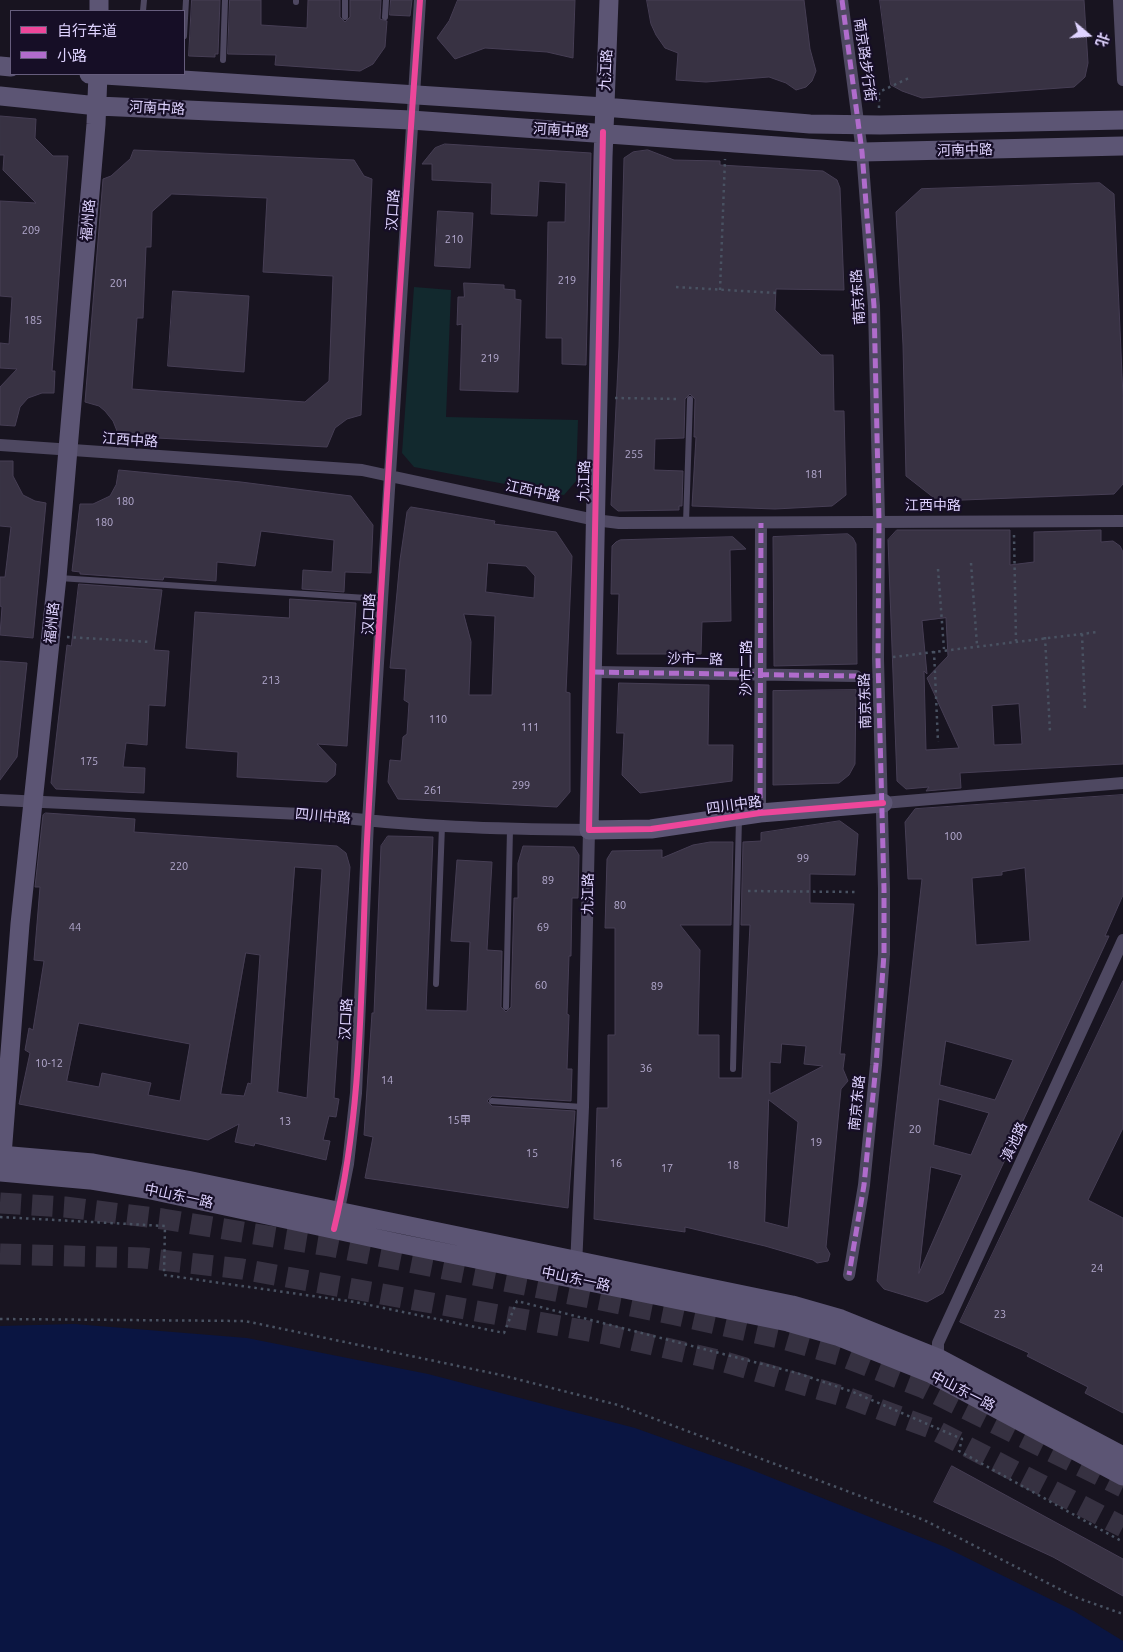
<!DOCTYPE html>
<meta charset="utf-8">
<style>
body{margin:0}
#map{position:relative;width:1123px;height:1652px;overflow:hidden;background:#181420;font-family:Ubuntu,"Noto Sans SC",sans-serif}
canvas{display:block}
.legend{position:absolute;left:10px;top:10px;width:175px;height:65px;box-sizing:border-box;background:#160e26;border:1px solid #665d7d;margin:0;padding:6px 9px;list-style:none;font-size:15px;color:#dfd3ff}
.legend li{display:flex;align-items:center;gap:10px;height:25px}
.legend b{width:25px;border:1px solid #665d7d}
.north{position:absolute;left:1063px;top:10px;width:50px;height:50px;-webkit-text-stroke:4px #160e26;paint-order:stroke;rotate:108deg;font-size:14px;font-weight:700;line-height:20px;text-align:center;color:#dfd3ff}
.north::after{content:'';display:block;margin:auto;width:18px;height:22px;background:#dfd3ff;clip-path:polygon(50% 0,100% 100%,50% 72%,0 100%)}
</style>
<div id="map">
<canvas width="1123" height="1652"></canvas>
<ul class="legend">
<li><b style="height:6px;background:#ed469a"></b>自行车道</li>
<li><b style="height:6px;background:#b06ccc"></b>小路</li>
</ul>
<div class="north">北</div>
</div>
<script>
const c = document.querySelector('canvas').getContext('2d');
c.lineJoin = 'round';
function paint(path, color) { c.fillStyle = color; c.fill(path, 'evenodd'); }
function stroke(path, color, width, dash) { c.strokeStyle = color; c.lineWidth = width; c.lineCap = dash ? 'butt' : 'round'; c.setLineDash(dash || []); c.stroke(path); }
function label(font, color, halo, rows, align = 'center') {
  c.font = font + ' Ubuntu,"Noto Sans SC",sans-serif'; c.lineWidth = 4.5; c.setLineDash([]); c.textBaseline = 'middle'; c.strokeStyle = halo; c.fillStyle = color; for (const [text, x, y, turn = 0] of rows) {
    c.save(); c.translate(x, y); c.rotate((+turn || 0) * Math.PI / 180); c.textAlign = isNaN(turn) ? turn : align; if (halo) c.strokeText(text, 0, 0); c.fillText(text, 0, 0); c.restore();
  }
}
paint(new Path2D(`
 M414,287l37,3 -5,127 132,3 -2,61 -12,14 -150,-28 -12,-14z`), '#12292e');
paint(new Path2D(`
 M74,1324l173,14 181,36 207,54 112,40 198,79 129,64 49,30v11h-1123v-326z`), '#0a1542');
const building = new Path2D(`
 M192,0h28l-2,54h-3v3l-26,-1z
 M230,0h31v25l46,3 1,-28h32v17l5,5 5,-5v-17h31l-1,19 7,2 -2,26 -12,17 -13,7 -85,-6 1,-10 -48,-1z
 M391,0h21l-2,16 -20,-1z
 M458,0h117l-2,58 -26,-6 -62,-4 -30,11 -18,-21 12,-17z
 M647,0h157l6,49 6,22 -4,10 -6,6 -10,3 -10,-7 -17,-6 -63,5 -30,-2 2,-27 -13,-5 -9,-13 -5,-11z
 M880,0h204l4,63 -3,14 -11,10 -152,11 -20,-7 -11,-6z
 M0,116l36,3 -1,19 18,18h15l-16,215h3l-1,22h-12l-14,5 -8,9 -5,19 -15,-1v-38l17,-18 -17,-1v-25l9,1 3,-47 -12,-1v-95l36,2 -33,-33 1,-15h-4z
 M445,144l146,9 -5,212 -24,-1v-26h-16l2,-116h17l1,-39 -27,-2 -2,35 -46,-2 1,-31 -60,-3v-16h-10l13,-16z
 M134,150l220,10 10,16 8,3 -11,236 -14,4 -12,9 -8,19 -208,-11 -6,-15 -8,-10 -6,-5 -14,-4 18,-223 8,-3 19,-17zM172,194l95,4 -4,74 70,4 -4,105 -24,21 -173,-13 5,-71h6l3,-71h5l1,-35z
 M648,150l26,10 46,1v4l103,6 14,9 3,8 4,102 -68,-1 -1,21 46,45h12l1,56h10l2,84 -14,11 -57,3 -83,-3 4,-69h-2l1,-38 -5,-5 -5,5 -1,39 -29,1 -1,31 29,1 -1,35h-3v4l-61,1 -7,-6 8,-158 5,-189 9,-6z
 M1100,183l14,11 9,203v87l-9,10 -176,7 -32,-25 -3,-131 -7,-133 25,-23z
 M438,211l35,2 -3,55 -35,-2z
 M464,283l40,2v4l11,1v9l6,1 -3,92 -58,-2 2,-66 -5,1 1,-28h6z
 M173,291l76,5 -5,76 -76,-6z
 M0,461h13v15l10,19 12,6 11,2 -13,135 -33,-3 2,-28 -2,-1v-29h5l6,-50 -11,-1z
 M119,470l122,12 110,14 22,29 -2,48 -26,-1 -1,20 -42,-3 1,-19 29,2 2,-32 -73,-9 -6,35 -38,-4 -1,19 -52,-4 -1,3 -83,-6v-2l-8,-1 8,-67h13l17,-8 6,-11z
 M411,507l84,14 -1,3 62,8 16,24 -6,136 4,1v99l-13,15 -159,-8 -10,-17 2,-22 11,1 2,-24 4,-3 2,-31 -5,-3 2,-31 -16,-1 10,-108 7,-48zM488,563l38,3 9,10 -1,22 -48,-6zM464,614l31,2 -3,79h-23l2,-53z
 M897,530h113v35l24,-3v-30l67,-2v12l12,-1 7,5 3,6v212l-163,9 1,15 -35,3 3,-4 -23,2 -9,-8 -9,-241zM946,618l2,38 -21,22 32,70 -33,2 -2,-79 3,3 -5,-53zM1019,704l3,40 -28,1 -2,-39z
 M848,534l5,4 3,6 1,120 -83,2 -1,-129z
 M733,537l13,12 -16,1 1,71 -29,1 -1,32h-84l2,-60h-8l1,-48 4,-4 4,-2z
 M79,584l83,6 -8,60 15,1 -4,55 -16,-1 -2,40 -21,-2 -3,24 22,1 -1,25 -88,-4 -5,-6 16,-138 4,1z
 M290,599l66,4 -9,143 -30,-2 19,20 -1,11 -8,7 -90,-5 1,-25 -52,-4 9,-136 94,6z
 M0,661l27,2 -10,94 -17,23z
 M619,683l90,2 -1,60h25l-1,36 -92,12 -18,-18 2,-42h-7z
 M856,690l-1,74 -6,11 -10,8 -66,2v-94z
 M1123,795v100l-18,41h4l-166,357 -16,9 -43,-13 -7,-8 45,-402h-14l-3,-57 10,-13zM1025,868l5,73 -54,4 -4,-67 30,-3v-3zM946,1041l67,19 -18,40 -55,-15zM939,1099l50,14 -18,42 -37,-10zM931,1167l31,8 -43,98z
 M46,813l89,6 -1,13 203,14 9,7 4,14 -16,231 5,1 -3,18 -7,-1 -6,24 7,1 -4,19 -71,-17 -1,3 -19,-4 4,-18 -31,16 -189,-36 11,-51 -5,-3 4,-22 4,2 11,-69 -10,-1 6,-73h-5l8,-72zM295,867l27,2 -15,229 -29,-6zM246,953l14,2 -9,129 -3,-1 -4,13 -23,-2zM79,1023l111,21 -10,57 -32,-6 3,-12 -49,-10 -3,14 -32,-6z
 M840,821l18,13 -3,41 -45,-1v29l44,1 -14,150h5l-2,15 5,12 -7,8 -15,158 4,7 -2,7 -11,2 -4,-3 -48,-14 -80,-19v5l-91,-13 3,-111h11v-73h7v-107h-10l2,-69 5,-8 50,-1v8l31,-13 17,-3h23l-2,83h-51l20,25 -2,85h21v43h23l8,-153h-9l2,-83 18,-1v-8zM782,1044l24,2 -2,18 19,2 -53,28v-32l10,1zM769,1100l29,22 -10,106 -23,-6z
 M388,836l45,1 -7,173 41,1 3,-69 -19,-1 6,-81 35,2 -5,88 15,1 -1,56 5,5 5,-5 3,-109h4v-35l5,-17 51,1 5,8 -1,43h-6l-1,58h-2l-2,58 2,1 -2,54h5l-1,32 -79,-5 -5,5 5,5 83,5 -7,97 -203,-30 8,-41 -9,-2 8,-122h2l7,-167z
 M1123,981v147l-35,72 35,18v195l-38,-20 3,-6 -61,-31 2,-3 -69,-31z
 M952,1466l171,93v37l-70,-39 -119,-55z`);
paint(building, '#383243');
stroke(building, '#463e54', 1);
stroke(new Path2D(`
 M0,1203l65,4 98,12 166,27 347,69 107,24 56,16 85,33 199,99
 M0,1254l143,4 99,11 363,65 113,26 131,38 84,31 190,98`), '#363141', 21, [21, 11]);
stroke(new Path2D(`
 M879,108v-16l30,-14
 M676,287l100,6
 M720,290l5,-131
 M615,398l65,1
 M1014,535l2,106
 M971,563l6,82
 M938,569l6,80
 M1082,634l3,76
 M67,637l84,5
 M1045,637l5,95
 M934,651l4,91
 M893,657l205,-25
 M748,891l107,1
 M0,1217l165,9 -1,49 191,27 149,31 13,-32 280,72 56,19 109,47 -3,12 164,91
 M0,1319l245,2 256,54 117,30 306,115 151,77 48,17`), '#495262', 2.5, [2.5, 4]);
stroke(new Path2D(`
 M296,2v-2
 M143,11l1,-11
 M345,17v-17
 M385,17l1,-17
 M184,36l2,-36
 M223,60l2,-60
 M686,523l4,-124
 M59,578l323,21
 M436,984l6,-158
 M506,1007l4,-178
 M733,1069l6,-251
 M492,1101l91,6`), '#4e4861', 6);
stroke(new Path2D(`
 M842,0l20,152 12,154 5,215 -1,138 6,230v65l-8,111 -12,120 -15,90
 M1119,0l4,80
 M0,445l362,25 233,50 24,3 504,-2
 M594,672l262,4
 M0,800l322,15c89,12 178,14 267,15l-6,277 -7,160
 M883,803l240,-20
 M760,813l1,-290
 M337,1219l11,-55 8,-71 12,-272 52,-821
 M938,1358v-15l185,-403`), '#4e4861', 12);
stroke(new Path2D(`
 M609,0l-6,157 -14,673 62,-1 109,-16 123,-10
 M99,11v-11
 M0,66l11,1
 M89,74l515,33 206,17 70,1 243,-5
 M0,96l98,10 313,14 451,32 261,-6
 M0,1155l93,8 94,17 605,125 49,14 97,39 185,98
 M1,1168l19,-244 37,-347 39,-453 2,-50
 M0,1172l90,8 61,10 251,54 386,78 49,14 95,38 191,102`), '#5c5574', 19);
stroke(new Path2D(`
 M842,0l20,152 12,154 5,215 -1,138 6,230v65l-8,111 -12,120 -15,90
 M594,672l262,4
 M760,813l1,-290`), '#b06ccc', 5, [10, 5]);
stroke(new Path2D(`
 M603,132l-14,698 62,-1 109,-16 123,-10
 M334,1229c32,-130 26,-273 34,-407 15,-274 32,-548 52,-822`), '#ed469a', 6);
label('11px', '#b5abd0', null, [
 ["209",31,230],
 ["210",454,239],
 ["219",567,280],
 ["201",119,283],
 ["185",33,320],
 ["219",490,358],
 ["255",634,454],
 ["181",814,474],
 ["180",125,501],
 ["180",104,522],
 ["213",271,680],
 ["110",438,719],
 ["111",530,727],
 ["175",89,761],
 ["299",521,785],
 ["261",433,790],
 ["100",953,836],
 ["99",803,858],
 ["220",179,866],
 ["89",548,880],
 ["80",620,905],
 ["44",75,927],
 ["69",543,927],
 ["60",541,985],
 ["89",657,986],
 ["10-12",49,1063],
 ["36",646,1068],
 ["14",387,1080],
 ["15甲",459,1120],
 ["13",285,1121],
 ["20",915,1129],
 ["19",816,1142],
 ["15",532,1153],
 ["16",616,1163],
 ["18",733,1165],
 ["17",667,1168],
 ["24",1097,1268],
 ["23",1000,1314]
]);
label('14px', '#dfd3ff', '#160e26', [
 ["南京路步行街",865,60,82],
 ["九江路",606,70,-87],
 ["河南中路",157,108,3],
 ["河南中路",561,130,3],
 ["河南中路",965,150,-1],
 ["汉口路",393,210,-86],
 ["福州路",88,220,-85],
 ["南京东路",858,297,-94],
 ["江西中路",130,440,4],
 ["九江路",584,481,-88],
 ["江西中路",533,491,12],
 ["江西中路",933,505],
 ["汉口路",369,614,-87],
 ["福州路",52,623,-84],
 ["沙市一路",695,659,1],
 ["沙市二路",746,668,-90],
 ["南京东路",865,701,-92],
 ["四川中路",734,805,-8],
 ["四川中路",323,816,5],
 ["九江路",588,894,-89],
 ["汉口路",346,1019,-87],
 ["南京东路",857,1103,-84],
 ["滇池路",1014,1142,-65],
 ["中山东一路",179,1196,12],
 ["中山东一路",576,1279,12],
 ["中山东一路",963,1391,27]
]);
</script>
